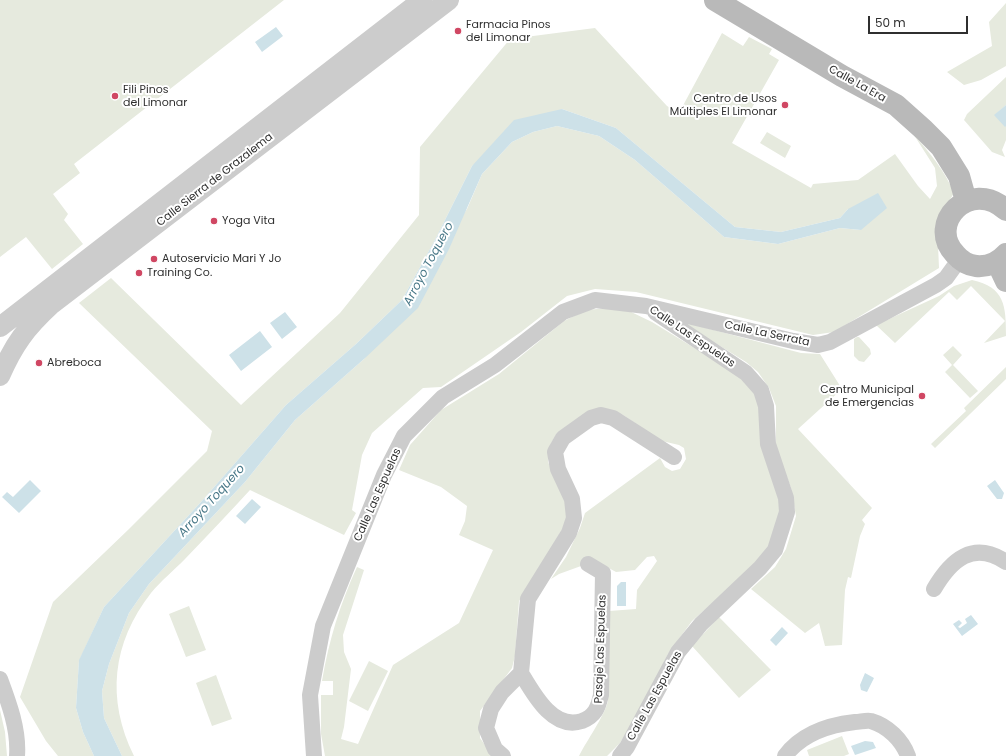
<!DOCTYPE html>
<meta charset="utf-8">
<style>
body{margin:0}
#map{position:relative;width:1006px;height:756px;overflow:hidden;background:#fff;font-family:Poppins,sans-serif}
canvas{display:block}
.scale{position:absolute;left:868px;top:16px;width:100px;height:18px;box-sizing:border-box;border:2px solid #2f2f2f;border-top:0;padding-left:5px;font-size:12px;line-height:14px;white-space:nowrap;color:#2f2f2f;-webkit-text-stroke:3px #fff;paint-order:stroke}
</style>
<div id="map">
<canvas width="1006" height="756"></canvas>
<div class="scale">50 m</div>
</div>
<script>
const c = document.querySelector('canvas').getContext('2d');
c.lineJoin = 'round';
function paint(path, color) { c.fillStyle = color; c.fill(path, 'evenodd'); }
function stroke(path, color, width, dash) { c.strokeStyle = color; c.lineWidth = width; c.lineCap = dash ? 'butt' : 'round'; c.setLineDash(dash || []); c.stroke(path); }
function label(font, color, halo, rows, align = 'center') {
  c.font = font + ' Poppins,sans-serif'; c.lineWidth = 4; c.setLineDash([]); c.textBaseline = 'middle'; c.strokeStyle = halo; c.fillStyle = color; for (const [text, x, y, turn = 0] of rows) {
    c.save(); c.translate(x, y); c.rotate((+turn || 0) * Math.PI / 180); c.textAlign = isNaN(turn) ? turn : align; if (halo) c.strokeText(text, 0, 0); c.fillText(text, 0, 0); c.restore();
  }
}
paint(new Path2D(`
 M0,0h284l-210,164 6,9 -27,21 15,20 -4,6 19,24 -31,25 -26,-32 -26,20z
 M1006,3v63l-25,14 -17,5 -17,-13 45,-26 -3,-24z
 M595,28l72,78 12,7 43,-80 21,13 6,-9 23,12 -3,5 10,6 -47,83 79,45 2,-4 45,-4 37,-26 23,32 12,13 7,-13 -2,-18 -21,-33c16,18 31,36 40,58l-17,28 2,47 -105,64 -21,3 -177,-43 -41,-3 -28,7 -46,36 -80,55 -18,1 -51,45 -10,22 -10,55 4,3 -12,22 -94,-45c-21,23 -43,46 -65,69 -11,11 -24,22 -34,34 -39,50 -45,106 -17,163h-12l-18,-38 -2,-27 7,-27 20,-51 20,-29 96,-102 50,-62 69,-61 103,-150 15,-35 30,-32 21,-10 24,-6 42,10 36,24 89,77 54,7 62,-16 21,2 -13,-21 -8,9 -59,14 -46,-5 -119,-99 -54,-19 -90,57 -36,72 -34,62 -46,44 -70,61 -85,97 -97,105 -25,54 -3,47 7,24 11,24h-36l-12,-15 -26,-44 33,-95 76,-73 78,-78 5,-20 -133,-128 32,-25 130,127 99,-92 79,-98 1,-68 90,-108z
 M1006,77v28l-11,10 11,11v14l-4,10 3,7 -13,-5 -28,-32 3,-6z
 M767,132l24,14 -6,12 -25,-15z
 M972,280c33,7 34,26 34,56l-22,7 21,-22 -34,-35 -14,14 -8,-8 -54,51 -19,-18 63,-29 15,-10z
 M608,308l19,2 25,12 80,49 20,16 8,20 20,99 -4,24 -14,29 -70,62 -24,33 -26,53 -22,36 -13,13h-28c8,-16 25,-39 29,-55l1,-90 27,-2 1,-19 20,-29 -3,-5 -7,1 -12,13 -19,2 -29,-16 -6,10 -22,8 -8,5 15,-22 14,-29 5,-15 75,-55 5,9 7,4 8,-2 6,-10 -2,-11 -5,-3 -17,-4 -39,-26 -17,-6 -19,3 -30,21 -7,12 -2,17 16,33 3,20 -4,13 -44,73 -4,55 -3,12 -32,43v27l13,18h-168l-4,-22v-39h12v-14h-11c7,-41 18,-77 35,-114l7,3 -21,65 1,17 7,17 -7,58 -3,12 17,5 35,-79 66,-42 34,-73 -34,-15 6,-14 2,-15 -26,-19 -42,-17 11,-25 31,-35 58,-36 65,-53 22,-11z
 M687,323l114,30 19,1 22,35 -44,40 74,79 -10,12 3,4 -5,12 -9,42 -3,-1 -3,13 -3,55 -17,1 -6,-23 -14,10 -54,-44 24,-22 11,-18 10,-33 -5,-28 -15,-40v-42l-7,-18 -11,-16 -12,-10 -60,-37z
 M857,337h2l11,12 1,5 -7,8 -5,-1 -5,-5v-17z
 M953,346l9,9 -9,10 25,26 -8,7 -25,-26 7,-7 -9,-10z
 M1006,367v12l-71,69 -4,-4 35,-33 -2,-3z
 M189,606l17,44 -20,7 -17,-43z
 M719,617l52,53 -32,28 -47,-52z
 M369,661l19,10 -20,40 -19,-10z
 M216,675l16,44 -20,7 -16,-43z
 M0,710l5,22 2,24h-7z
 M842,736l7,18 -5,2h-35l-2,-6z`), '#e6eade');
paint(new Path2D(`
 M276,27l7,9 -21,16 -7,-10z
 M1006,105v21l-1,1 -11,-12z
 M562,109l54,19 119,99 46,5 59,-14 8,-9 30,-16 9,15 -26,22 -21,-2 -62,16 -54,-7 -89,-77 -36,-24 -42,-10 -24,6 -21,10 -30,32 -33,75 -31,59 -54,51 -69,61 -50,62 -96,102 -20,29 -20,51 -7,27 2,27 18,38h-28l-11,-24 -7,-24 3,-48 25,-53 97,-105 85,-97 70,-61 46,-44 34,-62 36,-72 42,-46z
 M285,312l12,15 -15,12 -12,-16z
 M260,331l12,16 -31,24 -12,-16z
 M30,480l11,11 -22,22 -17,-16 5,-5 6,5z
 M995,480l9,13 -2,6h-5l-10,-13z
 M252,499l9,8 -16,17 -9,-8z
 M621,582h5v24h-9v-20z
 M971,615l7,9 -16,12 -9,-12 6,-4 3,3 -4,4 2,1 7,-5 -2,-4z
 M782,627l6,6 -12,13 -6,-6z
 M865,673l9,5 -7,14 -6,-2 -1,-5z
 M865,741l8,1 3,6 -21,7 -4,-9z`), '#cde1e8');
stroke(new Path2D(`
 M934,589c17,-29 39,-49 72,-27
 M521,673c12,20 32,58 61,48 13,-5 16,-13 19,-26l2,-122 -15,-9
 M0,679c9,24 19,51 17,77
 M314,756l-4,-61 13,-69 61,-151 20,-39 39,-39 52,-32 68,-53 32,-12 51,6 147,35 25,4 12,-3 106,-57 10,-7 13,-18
 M503,756l-8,-7 -9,-21 5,-19 11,-17 19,-19 7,-74 41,-66 5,-15 -2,-19 -14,-30 -3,-17 8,-14 28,-20 10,-3 12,3 61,39
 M620,756l7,-9 51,-95 23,-28 59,-56 15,-18 12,-38 -1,-14 -18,-54 -2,-38 -5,-16 -15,-17 -91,-61
 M785,756c17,-23 43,-31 70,-34 5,0 11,-2 16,-1 17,5 31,19 37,35`), '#ccc', 16);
stroke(new Path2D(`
 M0,327l422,-327
 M0,376c14,-32 26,-48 52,-72l397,-304`), '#ccc', 20);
stroke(new Path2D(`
 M715,0l127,76 54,29 28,25 17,17 18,29 7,25
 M1006,210c-36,-33 -80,14 -51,44 5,6 12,11 21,12 11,1 22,-3 30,-12
 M997,262l9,19`), '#b9b9b9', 22);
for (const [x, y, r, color] of [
 [458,31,4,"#d04763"],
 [115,96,4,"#d04763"],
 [785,105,4,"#d04763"],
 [214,221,4,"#d04763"],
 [154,259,4,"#d04763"],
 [139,273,4,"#d04763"],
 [39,363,4,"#d04763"],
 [922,396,4,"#d04763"]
]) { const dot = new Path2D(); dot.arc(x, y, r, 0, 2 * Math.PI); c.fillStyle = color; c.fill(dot); stroke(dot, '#fff', 1.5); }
label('11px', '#2f2f2f', '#fff', [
 ["Farmacia Pinos",466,25],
 ["del Limonar",466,38],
 ["Fili Pinos",123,90],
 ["del Limonar",123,103],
 ["Centro de Usos",777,99,"right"],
 ["Múltiples El Limonar",777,112,"right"],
 ["Yoga Vita",222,221],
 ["Autoservicio Mari Y Jo",162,259],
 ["Training Co.",147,273],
 ["Abreboca",47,363],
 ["Centro Municipal",914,390,"right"],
 ["de Emergencias",914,403,"right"]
], 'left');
label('11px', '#2f2f2f', '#fff', [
 ["Calle La Era",857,84,29],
 ["Calle Sierra de Grazalema",215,180,-38],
 ["Calle La Serrata",767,334,12],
 ["Calle Las Espuelas",692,337,34],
 ["Calle Las Espuelas",378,495,-66],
 ["Pasaje Las Espuelas",601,649,-88],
 ["Calle Las Espuelas",655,696,-61]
]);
label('italic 12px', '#477787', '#fff', [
 ["Arroyo Toquero",429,264,-62],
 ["Arroyo Toquero",212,501,-48]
]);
</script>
